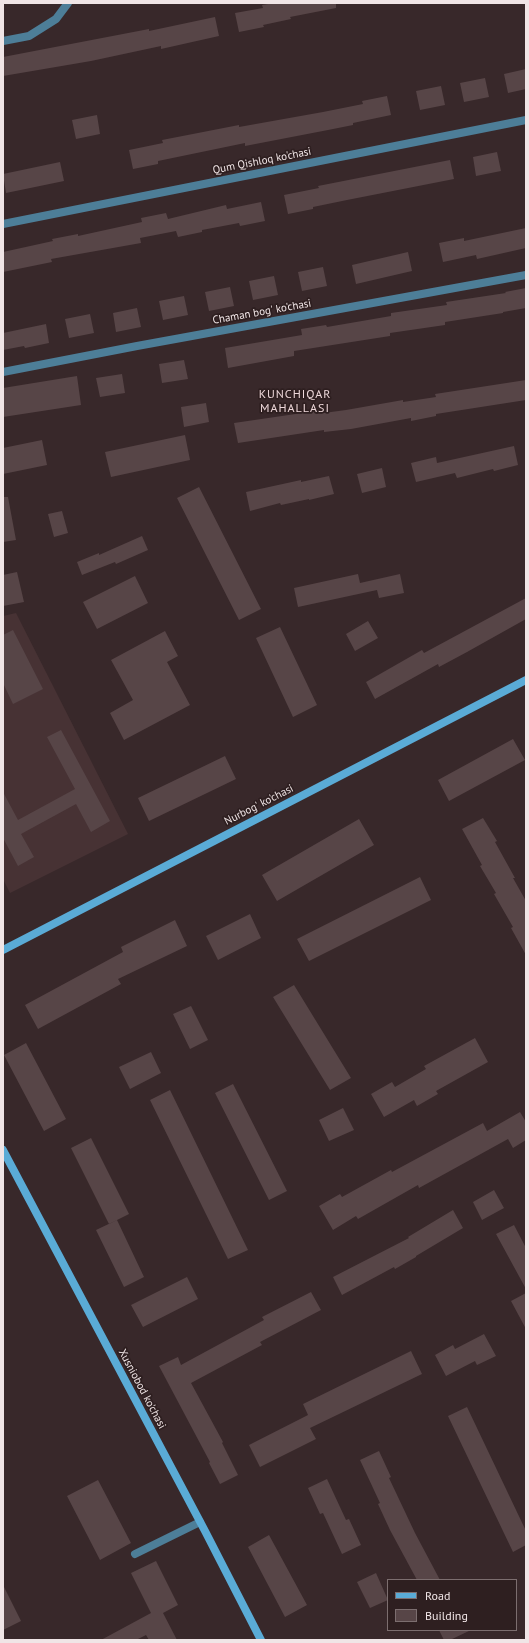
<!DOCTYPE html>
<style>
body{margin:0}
#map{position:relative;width:529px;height:1643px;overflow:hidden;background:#38282a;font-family:"PT Sans",sans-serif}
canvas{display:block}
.frame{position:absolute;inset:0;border:4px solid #f0e5e6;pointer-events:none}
.legend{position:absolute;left:387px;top:1579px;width:130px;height:52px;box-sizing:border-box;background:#2e1f20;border:1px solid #7c6e6f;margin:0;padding:5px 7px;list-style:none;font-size:12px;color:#f0e5e6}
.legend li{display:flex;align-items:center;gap:8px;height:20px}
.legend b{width:20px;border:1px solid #7c6e6f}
</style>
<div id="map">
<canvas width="529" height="1643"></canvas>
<div class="frame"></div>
<ul class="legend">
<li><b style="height:5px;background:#5aabd6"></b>Road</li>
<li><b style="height:11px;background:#574547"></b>Building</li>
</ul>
</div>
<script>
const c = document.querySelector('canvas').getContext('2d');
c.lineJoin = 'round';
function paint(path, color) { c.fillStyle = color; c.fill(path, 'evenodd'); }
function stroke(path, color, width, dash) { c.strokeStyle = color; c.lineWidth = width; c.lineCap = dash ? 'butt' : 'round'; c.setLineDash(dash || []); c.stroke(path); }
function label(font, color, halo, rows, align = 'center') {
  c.font = font + ' "PT Sans",sans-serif'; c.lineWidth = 3.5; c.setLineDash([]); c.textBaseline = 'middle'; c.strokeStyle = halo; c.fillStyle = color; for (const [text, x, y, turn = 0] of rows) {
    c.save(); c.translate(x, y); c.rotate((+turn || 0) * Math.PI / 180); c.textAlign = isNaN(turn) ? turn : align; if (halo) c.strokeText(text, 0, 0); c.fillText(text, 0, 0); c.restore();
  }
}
paint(new Path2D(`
 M16,613l112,221 -118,59 -7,-14v-263z`), '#473234');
paint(new Path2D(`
 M274,3h62v5l-46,9 1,2 -28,6 1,2 -25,5 -4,-19 28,-5 -1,-3z
 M215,17l4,19 -58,13v-3l-70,15 -88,15v-19l146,-28v2z
 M526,69v20l-18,4 -4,-19z
 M485,78l4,19 -25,5 -4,-19z
 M441,86l4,19 -25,5 -4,-19z
 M387,96l4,19 -38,8v2l-25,5 -83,16v-3l-87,18v3l-25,5 -4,-19 34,-7 -1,-3 77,-15v2l84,-15 40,-8 -1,-3z
 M97,115l3,19 -24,5 -4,-19z
 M497,152l4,19 -25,5 -3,-19z
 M450,160l4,19 -107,21 -34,7v2l-25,5 -4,-19 35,-7 -1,-2z
 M60,162l4,19 -58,12 -3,-19z
 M261,202l4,19 -25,5 -1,-3 -37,7v2l-24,5 -2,-6 -36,7 1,5 -90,16 1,3 -49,10v-20l50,-11 -1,-2 26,-5v2l64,-14 -1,-4 25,-5 2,6 58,-14 1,4z
 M526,228v20l-49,11 -1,-4 -33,7 -4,-19 25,-5v3z
 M408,252l4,19 -56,13 -4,-19z
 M323,267l4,19 -25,5 -4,-19z
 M274,276l4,19 -25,5 -4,-19z
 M230,287l4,19 -25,5 -4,-19z
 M526,288v20l-23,4v1l-58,9v3l-55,8v3l-96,15v5l-66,12 -3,-20 77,-13 -1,-6 25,-4 1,2 64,-11v-3l56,-8 -1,-3 60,-9 -1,-1z
 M184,296l4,19 -25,5 -4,-19z
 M137,308l4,19 -25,5 -3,-19z
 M90,314l4,19 -25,5 -4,-19z
 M46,324l3,19 -24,5 -1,-2 -21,4v-17z
 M184,360l4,19 -26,4 -3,-19z
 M122,374l3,19 -25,4 -4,-19z
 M77,376l4,29 -78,12v-29z
 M526,380v20l-90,14v2l-25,5v-3l-60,11 -27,3v-2l-86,13 -4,-20 82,-12v3l30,-4 57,-10v2l33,-5 -1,-3z
 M206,403l3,19 -25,5 -3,-20z
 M185,435l5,25 -79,17 -6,-25z
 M42,440l5,25 -44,9v-26z
 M514,446l4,19 -24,6 -1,-2 -36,9 -2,-5 -39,9 -5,-19 25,-6 1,6z
 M382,468l4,19 -24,6 -5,-19z
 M329,476l5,18 -25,6v-1l-28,6 -1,-2 -30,8 -4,-19 55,-12v2z
 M199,487l62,122 -22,11 -62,-122z
 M3,497h5l8,43 -13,2z
 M62,511l6,22 -14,4 -6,-23z
 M142,536l6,14 -32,14 -1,-2 -33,13 -5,-13 22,-9v2z
 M17,572l7,30 -21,4v-31z
 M358,574l2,9 40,-9 4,19 -25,5 -2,-8 -79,17 -4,-19z
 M135,576l13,27 -51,26 -14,-27z
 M526,598v21l-59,33 -28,15 -1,-3 -63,35 -9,-17 56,-32 2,3z
 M368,621l10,17 -23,13 -9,-17z
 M280,627l37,78 -24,12 -37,-79z
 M13,630l30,59 -30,15 -10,-21v-48z
 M165,631l13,25 -11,6 23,43 -66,35 -14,-27 23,-13 -22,-40z
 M61,730l49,91 -19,11 -15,-28 -55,30 13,23 -16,9 -15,-28v-46l15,28 57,-31 -28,-52z
 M513,739l12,21 -76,41 -11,-21z
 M225,756l11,23 -87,42 -11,-23z
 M483,818l14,23 -2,1 20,36h-2l13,23v54l-15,-27 2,-1 -19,-33 2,-1 -16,-27 2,-1 -20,-36z
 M359,819l15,26 -97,56 -15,-26z
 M420,877l11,23 -122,61 -12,-22z
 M250,914l11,24 -43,22 -12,-24z
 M175,920l12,26 -69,33 3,5 -83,45 -13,-24 98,-53 -2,-5z
 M294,985l57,93 -21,12 -57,-93z
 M191,1006l17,34 -18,9 -17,-35z
 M475,1038l13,24 -52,29 2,3 -21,12 -3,-6 -30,17 -13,-23 21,-12 3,5 31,-18 -2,-3z
 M26,1043l40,76 -22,12 -40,-76z
 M151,1052l10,21 -31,16 -11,-22z
 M233,1084l54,107 -18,9 -54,-107z
 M170,1090l78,160 -20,9 -78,-159z
 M343,1108l11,22 -25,11 -10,-21z
 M520,1112l6,10v18l-13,8 -5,-9 -89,49 -1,-3 -60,34 -2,-3 -23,14 -14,-24 21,-12 2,3 49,-27 1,2 91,-49 4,8z
 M91,1138l38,76 -20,10 -38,-76z
 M494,1190l10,18 -22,12 -9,-18z
 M453,1210l10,18 -47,28v1l-21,12 -1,-2 -52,28 -9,-18 76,-39 -1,-1z
 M117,1220l27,57 -20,10 -28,-57z
 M514,1225l12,23v41l-30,-55z
 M187,1277l11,22 -55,28 -12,-22z
 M311,1292l10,18 -61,32 2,3 -71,38 32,59 -1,1 16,32 -18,9 -11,-21 1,-1 -51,-96 19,-9 3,8 83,-45 -2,-3z
 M526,1293v36l-15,-28z
 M484,1334l12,22 -19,9 -2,-4 -29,15 -11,-21 18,-10 2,4z
 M411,1351l11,23 -112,54 6,11 -56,28 -11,-22 59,-30 -5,-11z
 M467,1407l59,124v14l-13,7 -65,-136z
 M379,1451l12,26 -2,1 26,55 25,47h-23l-27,-50 -12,-26 2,-1 -20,-43z
 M327,1479l19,41 3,-1 12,26 -19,9 -19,-41 -3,1 -12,-26z
 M98,1480l33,63 -31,17 -33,-64z
 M269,1535l38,70 -22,12 -37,-70z
 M156,1561l22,44 -15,8 14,27h-28l-3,-5 -10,5h-35l50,-27 -20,-40z
 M376,1573l12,27 -18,8 -13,-26z
 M3,1585l18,36 -18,9z
 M439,1630h32l-21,10h-6z`), '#574547');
stroke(new Path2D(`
 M135,1554l65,-32`), '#4d7e98', 8);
stroke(new Path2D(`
 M3,41l26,-5 27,-17 12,-16
 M3,224l523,-104
 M3,372l134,-26 389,-71`), '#4d7e98', 8);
stroke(new Path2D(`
 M3,950l523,-270
 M3,1150l202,381 56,109`), '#5aabd6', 8);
label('11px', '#f0e5e6', '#2e1f20', [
 ["Qum Qishloq ko'chasi",262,161,-11],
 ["Chaman bog' ko'chasi",262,312,-10],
 ["Nurbog' ko'chasi",259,805,-27],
 ["Xusniobod ko'chasi",142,1389,62]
]);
c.letterSpacing = '1px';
label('12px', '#edd7d9', '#2e1f20', [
 ["KUNCHIQAR",295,395],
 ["MAHALLASI",295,409]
]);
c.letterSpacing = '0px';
</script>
